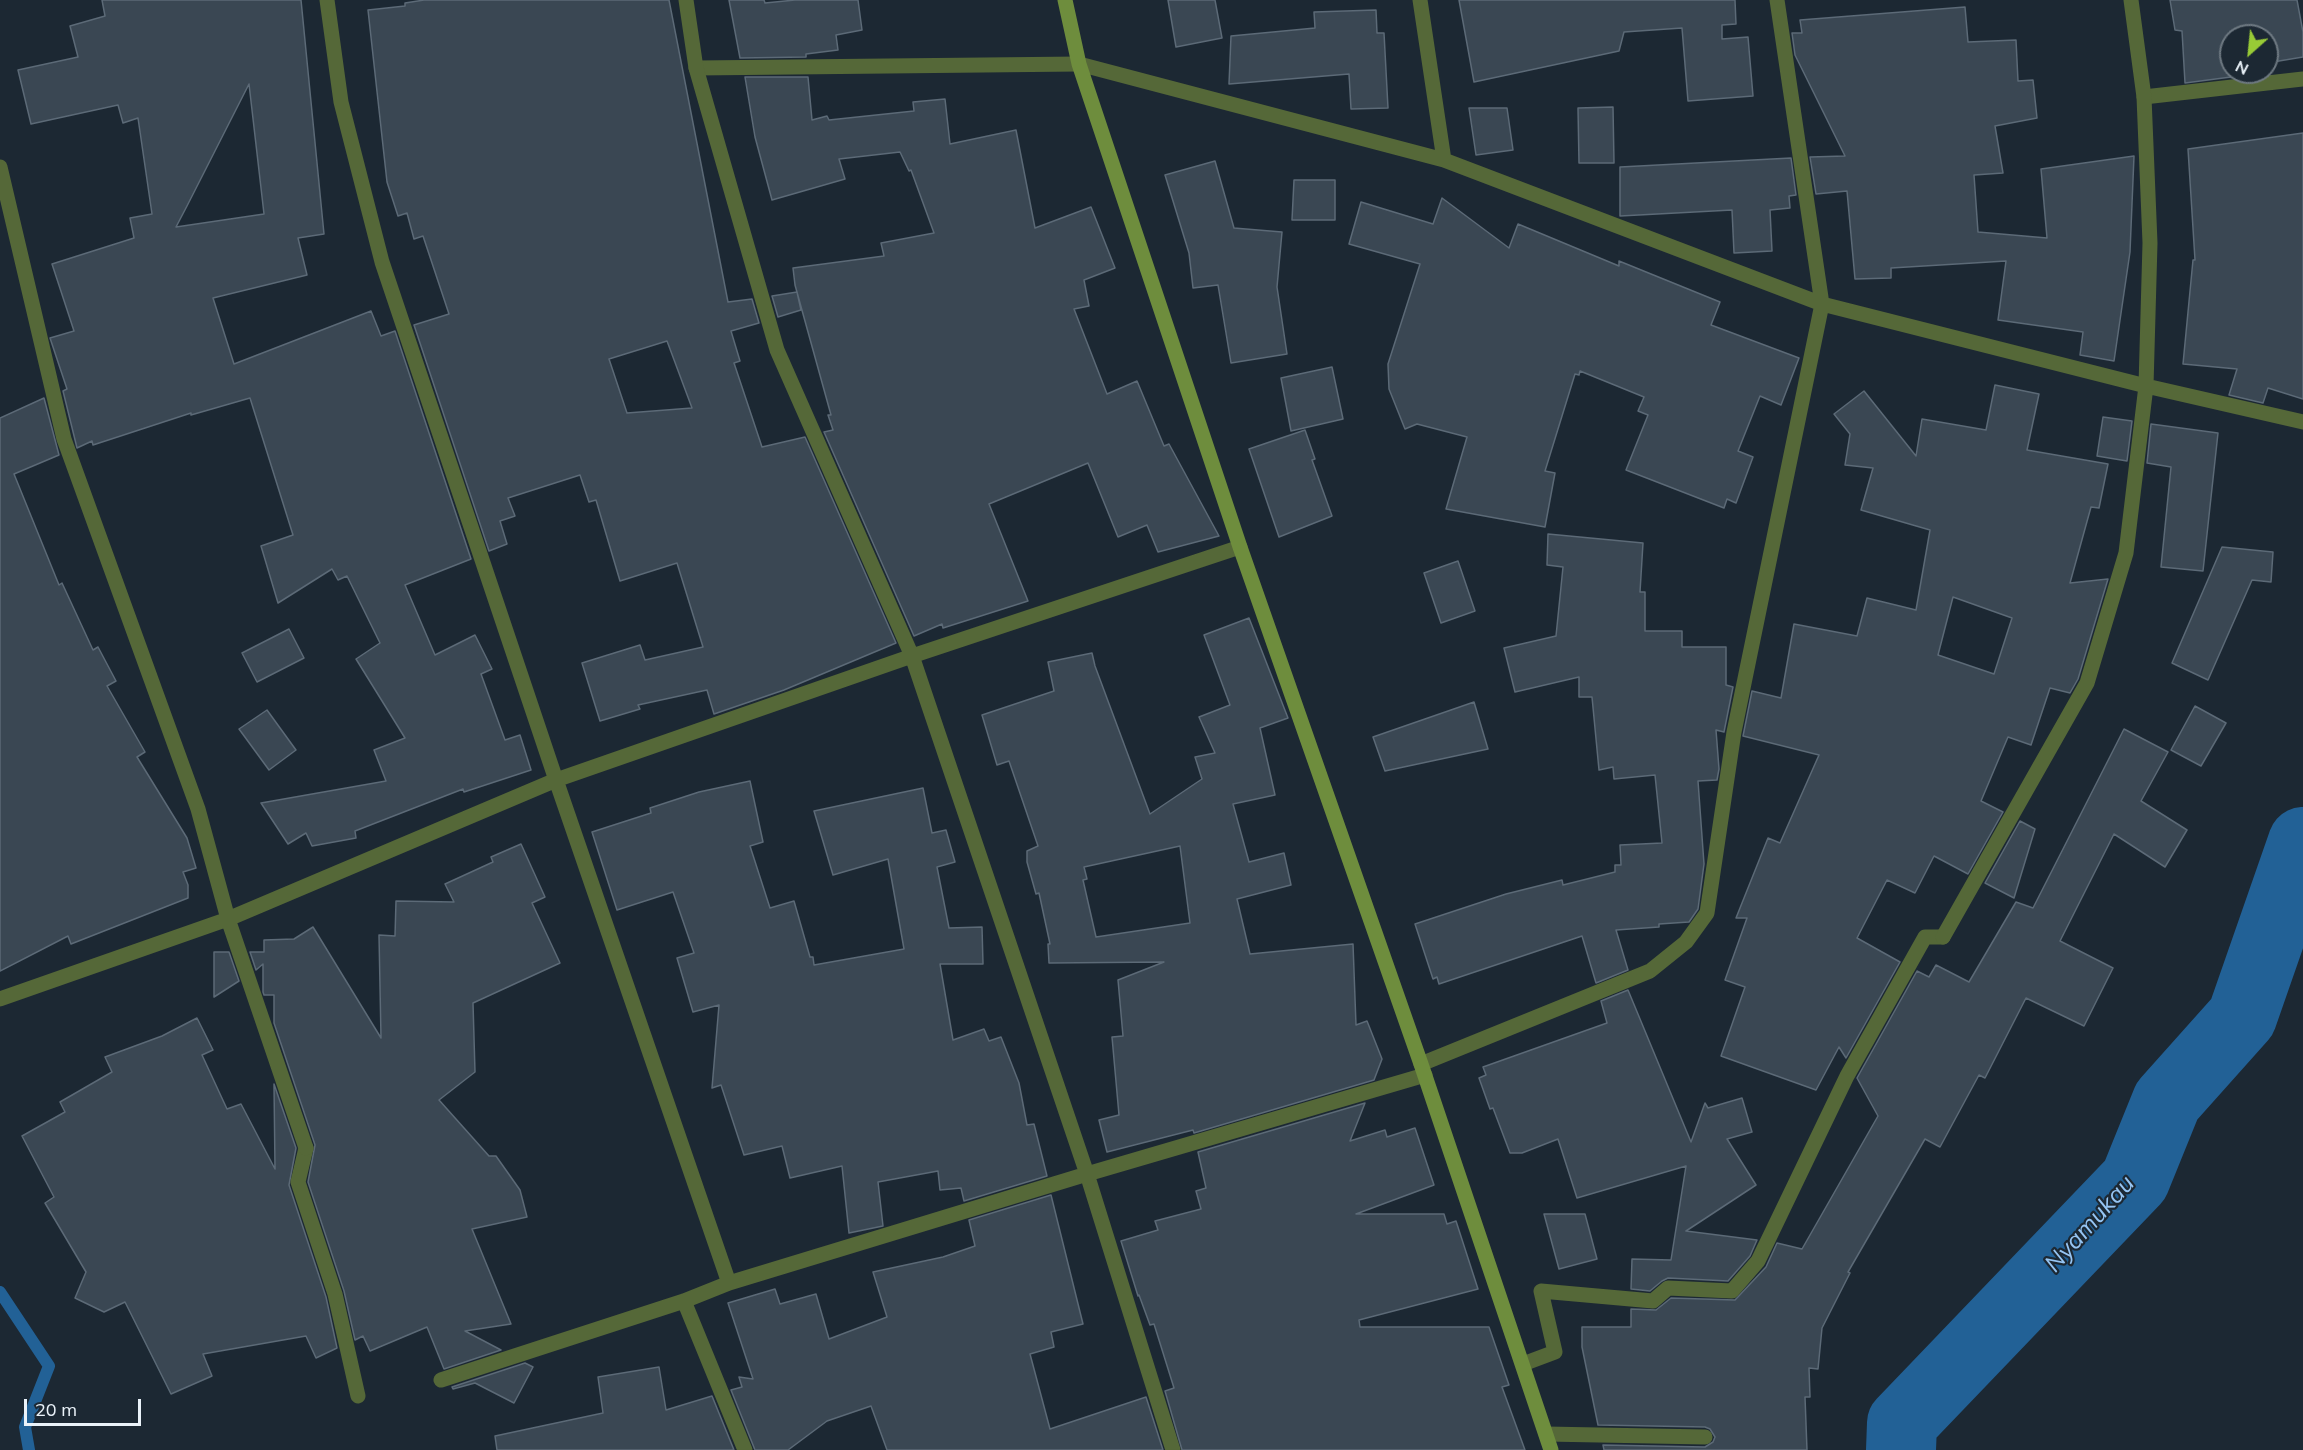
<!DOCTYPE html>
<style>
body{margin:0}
#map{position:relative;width:2303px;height:1450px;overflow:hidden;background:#1c2833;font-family:Mulish,sans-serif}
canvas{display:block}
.north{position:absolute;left:2219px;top:24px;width:60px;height:60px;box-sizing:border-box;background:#1c2833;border:2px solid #6e7982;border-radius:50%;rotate:207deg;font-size:16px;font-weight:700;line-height:24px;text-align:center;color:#eaf2f9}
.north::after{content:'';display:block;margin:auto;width:21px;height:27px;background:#98cb36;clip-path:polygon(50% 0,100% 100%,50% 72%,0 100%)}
.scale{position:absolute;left:24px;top:1399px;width:117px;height:27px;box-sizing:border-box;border:3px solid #eaf2f9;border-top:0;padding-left:8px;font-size:18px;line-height:21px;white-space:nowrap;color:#eaf2f9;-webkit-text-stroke:4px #1c2833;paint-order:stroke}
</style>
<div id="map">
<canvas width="2303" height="1450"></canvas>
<div class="north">N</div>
<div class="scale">20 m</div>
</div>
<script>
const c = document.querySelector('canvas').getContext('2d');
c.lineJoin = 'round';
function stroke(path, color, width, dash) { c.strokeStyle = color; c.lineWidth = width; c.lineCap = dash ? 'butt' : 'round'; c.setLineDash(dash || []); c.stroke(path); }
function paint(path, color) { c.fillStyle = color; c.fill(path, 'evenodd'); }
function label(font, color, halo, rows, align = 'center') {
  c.font = font + ' Mulish,sans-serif'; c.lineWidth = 4.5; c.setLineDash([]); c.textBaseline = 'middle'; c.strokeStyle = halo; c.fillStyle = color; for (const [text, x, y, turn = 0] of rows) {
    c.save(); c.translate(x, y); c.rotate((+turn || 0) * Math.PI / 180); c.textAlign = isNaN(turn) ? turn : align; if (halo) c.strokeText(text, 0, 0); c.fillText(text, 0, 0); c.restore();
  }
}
stroke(new Path2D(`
 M0,1292l49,74 -24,61 4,23`), '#226196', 12);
stroke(new Path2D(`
 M1901,1450l1,-27 233,-243 32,-79 75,-84 61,-175`), '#226196', 70);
const building = new Path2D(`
 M102,0h199l23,234 -26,4 9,37 -94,23 21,66 137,-53 10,25 14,-5 76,228 -66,26 30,70 40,-20 17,34 -11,5 24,66 15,-5 11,35 -67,22 -1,-3 -108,42 1,7 -44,8 -6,-13 -18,11 -27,-41 125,-22 -12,-31 31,-12 -49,-79 24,-16 -33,-67 -9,4 -6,-11 -54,34 -17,-57 32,-11 -43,-137 -59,17v-2l-98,32 -1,-4 -15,7 -14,-57 4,-2 -17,-51 24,-7 -22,-67 82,-26 -4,-20 22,-4 -14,-96 -15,5 -5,-18 -87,19 -13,-54 60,-13 -8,-31 35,-10zM249,84l15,130 -88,13 11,-21z
 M424,0h245l59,302 24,-3 7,24 -28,8 9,30 -6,2 28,84 43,-10 91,206 -112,47 -70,24 -7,-24 -69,15 2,4 -40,12 -18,-58 58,-18 5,15 58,-13 -26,-84 -57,18 -24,-81 -7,2 -9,-27 -72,23 7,18 -15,5 7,23 -18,7 -75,-226 35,-11 -26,-78 -9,3 -7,-26 -9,3 -11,-34 -19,-172 37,-4v-3zM667,341l25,67 -65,5 -18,-54z
 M729,0h35l1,3 30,-3h63l4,30 -26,5 2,15 -32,4v3l-66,1z
 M1168,0h47l7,38 -46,9z
 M1459,0h276l1,24 -14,1v14l26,-2 5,59 -65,5 -6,-73 -58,4 -5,19 -145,31z
 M2170,0h127l6,32v25l-36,6v-27h-36v36h22l1,2 -69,9 -3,-52 -7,-1z
 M1965,7l3,35 48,-2 2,41 15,-1 4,38 -42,8 8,47 -29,2 4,57 69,6 -6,-69 93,-13 -4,96 -16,109 -34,-6 3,-23 -85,-12 8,-59 -115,7v10l-36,1 -8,-88 -31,3 -6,-37 35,-1 -50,-101 -3,-22h10l-2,-13z
 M1376,10l1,23h7l4,75 -37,1 -2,-35 -120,10 2,-48 84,-8 -1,-16z
 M745,77h63l4,43 15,-4 2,4 85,-9 -1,-9 32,-3 5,45 66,-14 19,98 56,-21 24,61 -31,12 5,26 -15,3 33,85 30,-13 27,65 5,-2 50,92 -61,16 -11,-27 -29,12 -30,-74 -99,41 39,97 -85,27 -1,-4 -28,12 -90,-204 9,-2 -5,-15h3l-36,-130 -2,-17 91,-12 -3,-13 53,-10 -23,-63 -2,1 -9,-19 -61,7 6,20 -73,21 -17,-63z
 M1613,107l1,56h-35l-1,-55z
 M1469,108h38l6,42 -37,5z
 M2303,133v266l-35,-11 -5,15 -34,-8 8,-26 -54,-5 10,-104h2l-7,-111z
 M1791,158l5,37 -7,1 1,12 -20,2 2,41 -38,2 -2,-43 -112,6v-49z
 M1215,161l19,67 48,4 -5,55 10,67 -56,9 -13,-78 -25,3 -4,-35 -24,-78z
 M1294,180h41v40h-43z
 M1442,198l67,50 9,-24 101,42v-5l101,41 -9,23 88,33 -18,47 -21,-9 -22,55 15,6 -17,46 -9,-4 -3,9 -98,-38 22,-55 -10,-4 6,-14 -64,-26 -1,4 -4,-1 -30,97 10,2 -10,54 -99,-18 21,-72 -50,-13 -12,5 -16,-40 -1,-25 32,-100 -71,-20 12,-42 72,22z
 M797,292l4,18 -23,7 -6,-21z
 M1332,367l11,52 -52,12 -10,-53z
 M1995,385l44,9 -12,56 81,14 -9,44 -8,-1 -21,76 38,-4 -30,100 -8,14 -20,-5 -19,57 -23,-8 -27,64 22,11 -35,62 -34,-18 -19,37 -28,-13 -30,58 43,24 -54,96 -7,-11 -23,43 -95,-34 24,-69 -20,-7 22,-62h-11l32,-80 12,5 39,-88 -76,-19 9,-45 29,7 13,-74 63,12 10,-38 49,12 14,-80 -69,-20 12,-42 -28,-3 5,-31 -16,-20 30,-23 52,65 6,-37 64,11zM1953,597l59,21 -18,56 -56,-19z
 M44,398l15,57 -45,19 45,111 3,-2 31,67 5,-3 18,34 -9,5 38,66 -8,5 50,81 9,30 -13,4 5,13v13l-117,46 -3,-8 -68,35v-553z
 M2103,417l29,4 -5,40 -30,-5z
 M2151,424l67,9 -15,138 -42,-4 10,-100 -24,-4z
 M1305,430l10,29 -3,1 20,56 -53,21 -30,-88z
 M1548,534l95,9 -3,49h5v39h37v16h44v38l7,2 -9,45 -8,-2 3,39 -2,11 -19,1 6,83 -6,45 -9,13 -30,2v3l-43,3 12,40 -32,13 -14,-47 -143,48 -2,-7 -4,2 -18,-55 91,-30 56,-14 1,5 52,-13v-7h6l-1,-20 42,-2 -7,-68 -41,4 -1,-12 -14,3 -7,-73h-13v-20l-64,15 -11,-44 52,-12 7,-69 -16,-2z
 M2222,547l51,5 -2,30 -19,-2 -44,100 -36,-17z
 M1458,561l17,50 -34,12 -17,-50z
 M1249,618l39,100 -28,10 15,67 -42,9 16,58 35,-9 7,32 -54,14 13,55 103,-10 3,81 11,-4 15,38 -8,21 -180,53 -1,-3 -86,22 -8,-32 20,-5 -7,-78 11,-1 -5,-56 46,-18 -115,1 -1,-19h2l-11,-51 -3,1 -9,-32v-11l11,-5 -29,-85 -12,4 -15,-50 72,-24 -6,-29 44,-9 3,13 55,148 52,-35 -7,-22 20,-4 -16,-36 31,-12 -26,-70zM1180,846l10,77 -94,14 -13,-57 4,-1 -3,-12z
 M289,629l15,29 -47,24 -15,-29z
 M1474,702l14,47 -103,22 -12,-34z
 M2195,706l31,17 -25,43 -30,-16z
 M267,710l29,40 -27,20 -30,-41z
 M2124,729l44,23 -27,49 46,29 -22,37 -51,-33 -54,107 53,27 -29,58 -58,-28 -41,80 -6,-3 -39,72 -15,-8 -77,133 2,1 -28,55 -4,41 -9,-1 1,29h-5l2,53h-203l-1,-5 102,2 8,-5 2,-5 -5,-8 -5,-2 -107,-2 -16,-78v-20h49v-18l25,1 15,-12 64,2 31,-33 11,-24 25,6 76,-133 -21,-38 60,-107 12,6 7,-12 33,17 47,-80 17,6z
 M750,781l13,61 -13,4 20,62 24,-7 16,56h3l1,8 90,-16 -16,-90 -55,16 -19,-64 109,-23 9,45 14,-3 9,32 -18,5 12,61 33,-1 1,37h-43l13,76 31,-11 5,12 12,-4 18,46 8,42 7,-1 13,52 -83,25 -3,-13 -21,2 -2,-19 -60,11 5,44 -34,7 -7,-67 -52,12 -8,-32 -38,9 -23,-70 -9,3 7,-83 -26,7 -16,-54 17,-5 -21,-61 -56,18 -25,-78 59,-19 -1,-5 49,-16z
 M2020,821l15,8 -21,69 -29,-15z
 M521,844l24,53 -13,6 28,60 -87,40 2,69 -36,28 50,56h7l24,34 7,27 -55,12 39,95 -46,7 36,19 -57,19 -17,-42 -57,24 -7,-15 -8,4 -11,-49 -36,-109 7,-37 -41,-122v-28h-10l-1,-3v-28l-7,6 -6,-18h14v-12l30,-1 19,-12 68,111 -2,-103 16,1 1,-35 58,1 -9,-18 48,-22 -2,-5z
 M214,952h15l10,29 -25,16z
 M1628,990l63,152 14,-39 3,5 34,-10 10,34 -25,7 29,46 -70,46 71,9 -7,16 -22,25 -60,-3 -6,3 -12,10 -19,-2 1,-30 39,1 15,-94 -109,32 -19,-59 -36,14h-12l-17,-45 -3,1 -11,-31 7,-3 -3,-8 124,-44 -6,-22z
 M197,1018l16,32 -11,5 25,54 14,-5 34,65 -1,-85 22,64 -7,37 37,112 11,51 -21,10 -10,-22 -103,18 9,22 -41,18 -46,-92 -21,10 -29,-14 11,-26 -41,-69 9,-6 -32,-61 43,-24 -5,-10 52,-30 -7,-15 57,-21z
 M1365,1103l-15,38 35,-11 2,7 28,-9 19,57 -78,29h88l3,10 9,-3 22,68 -119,31 1,7h129l20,58 -7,2 23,63h-343l-17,-59 9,-3 -20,-64 -4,1 -11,-30 -1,1 -17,-55 37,-11 -3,-9 46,-12 -5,-18 10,-3 -8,-36z
 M1051,1195l32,129 -32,8 3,15 -24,7 20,75 96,-32 17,53h-276l-16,-44 -44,15 -39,29h-33l-24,-60 11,-3 -3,-10 14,2 -25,-76 47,-14 5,15 36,-10 13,45 58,-22 -14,-45 70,-15 32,-11 -6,-26z
 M1544,1214h41l12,45 -38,10z
 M525,1363l8,4 -19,36 -39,-20 -22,6 -1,-2z
 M659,1367l7,43 46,-14 22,54h-237l-2,-14 108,-23 -5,-36z`);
paint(building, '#3a4753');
stroke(building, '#5c6a77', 1.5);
stroke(new Path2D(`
 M696,68l383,-4
 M2144,97l159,-18
 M306,1148l-8,34 37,112 23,102
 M1523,1364l32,-12 -14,-61 112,10 15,-13 64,3 26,-30 89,-185 78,-139h18
 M1546,1434l159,3`), '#556838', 15);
stroke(new Path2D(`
 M327,0l14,102 41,160 174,518 173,503
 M686,0l10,68 81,282 135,306 175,518 86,276
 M1420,0l24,160
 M1079,64l365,96 378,144 324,82 157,36
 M0,167l64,272 134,370 30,110 78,229
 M1943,937l144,-254 39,-130 20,-167 4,-143 -6,-146 -13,-97
 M0,999l228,-80 328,-139 356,-124 328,-109
 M1421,1064l229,-93 36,-29 21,-29 27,-181 88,-428 -45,-304
 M684,1301l61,149
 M441,1380l243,-79 45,-18 358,-109 338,-99`), '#556838', 15);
stroke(new Path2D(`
 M1065,0l14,64 161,483 181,517 130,386`), '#6e8d3d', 15);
label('italic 24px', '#96c5f3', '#1c2833', [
 ["Nyamukau",2090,1224,-48]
]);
</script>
